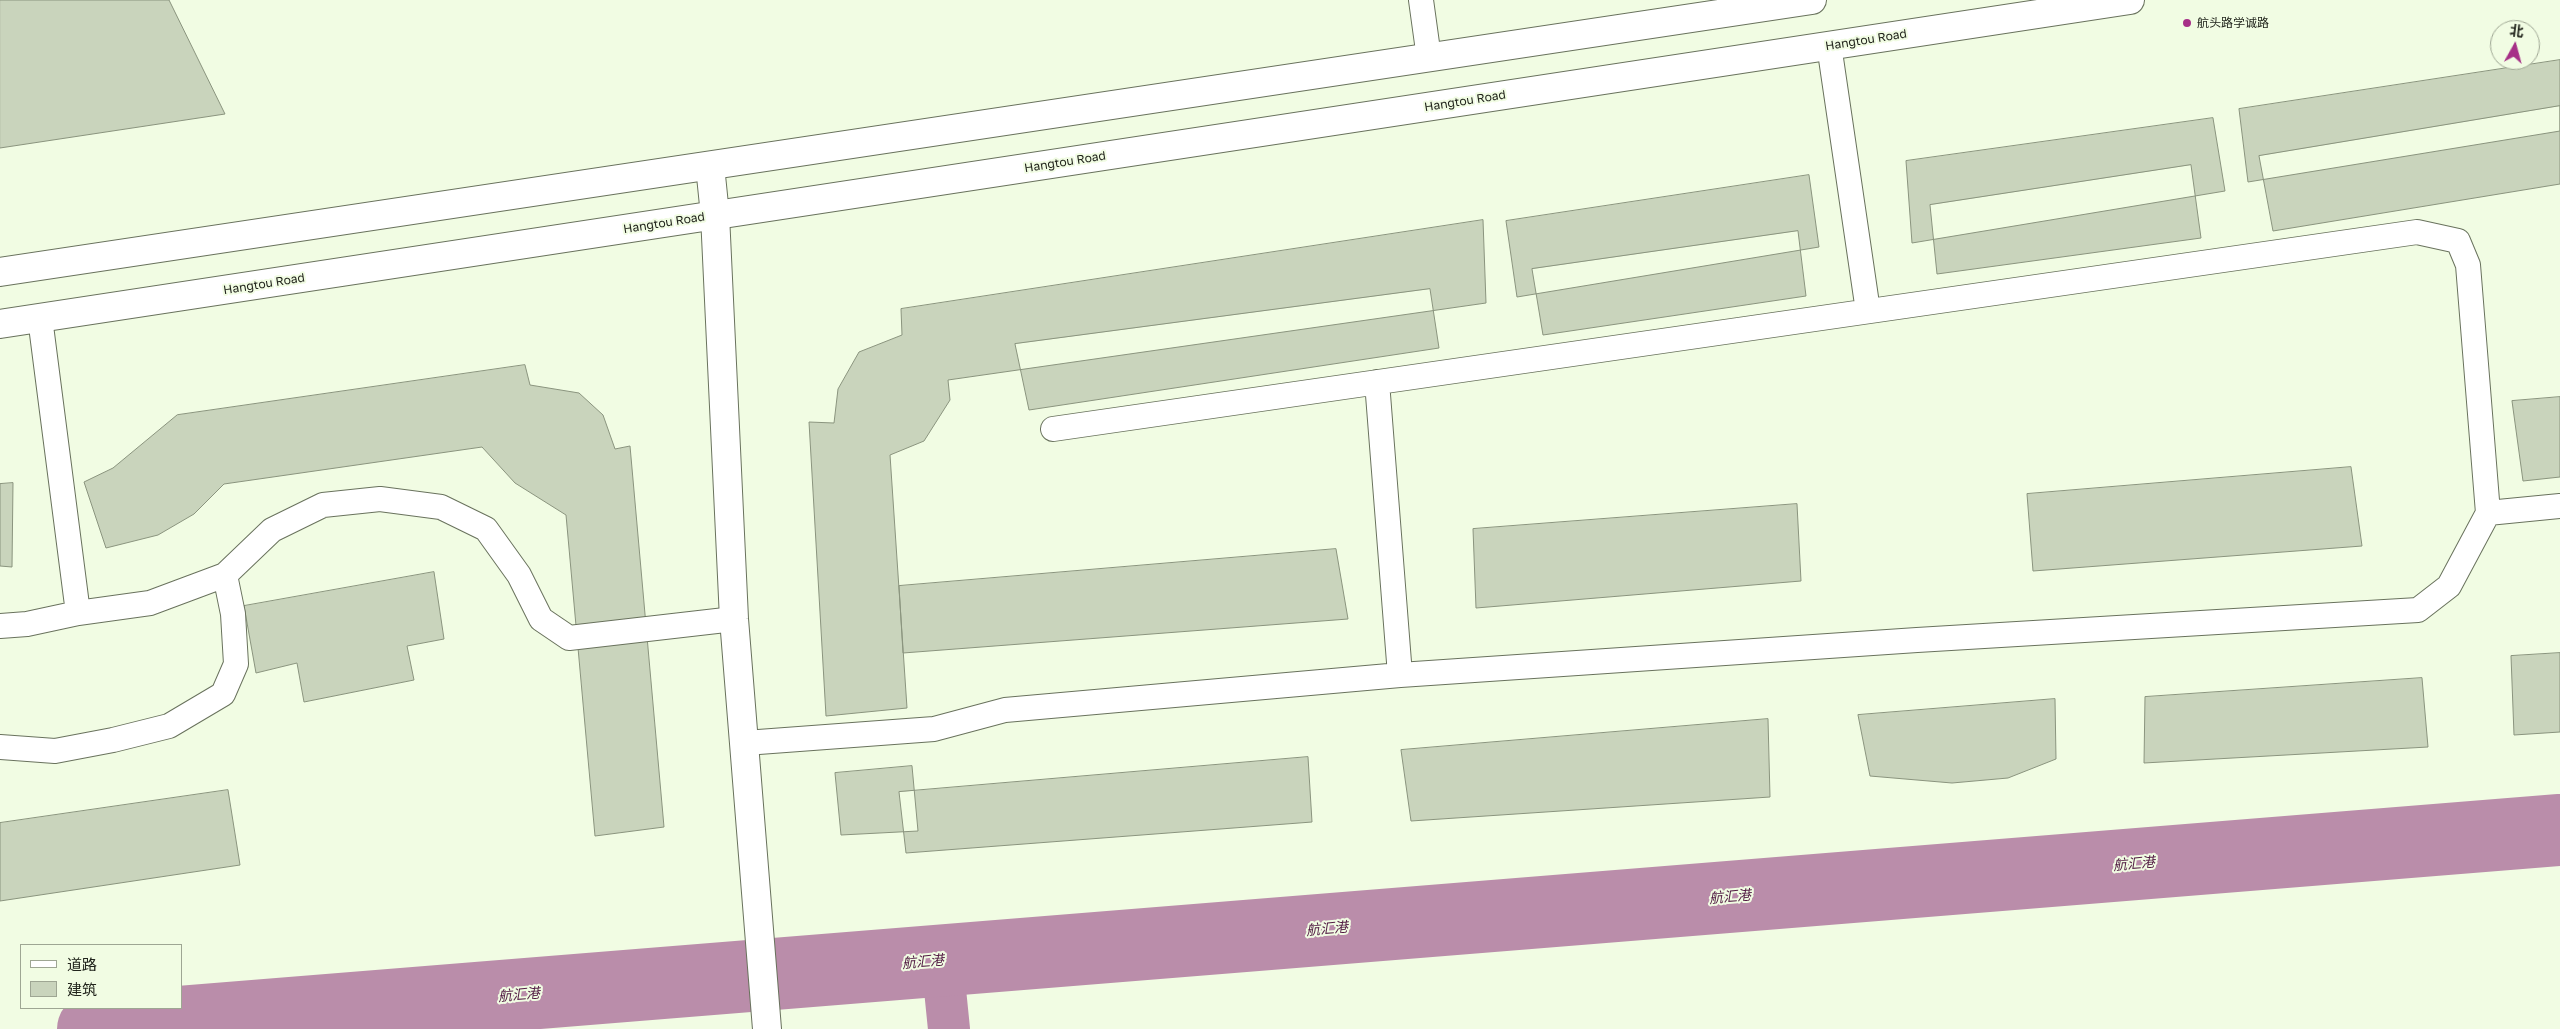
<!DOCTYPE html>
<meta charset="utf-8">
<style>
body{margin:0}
#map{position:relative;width:2560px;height:1029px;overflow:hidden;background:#f1fce3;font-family:"Golos Text","Noto Sans SC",sans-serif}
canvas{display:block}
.legend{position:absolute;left:20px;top:944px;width:162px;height:65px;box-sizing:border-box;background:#f1fce3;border:1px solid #9ea693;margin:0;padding:6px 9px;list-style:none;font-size:15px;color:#21241c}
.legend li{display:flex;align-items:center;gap:10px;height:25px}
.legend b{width:25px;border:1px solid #9ea693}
.north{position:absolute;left:2490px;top:20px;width:50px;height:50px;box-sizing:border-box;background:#f1fce3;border:1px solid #9ea693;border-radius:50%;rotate:7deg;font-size:14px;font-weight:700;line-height:20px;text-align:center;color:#21241c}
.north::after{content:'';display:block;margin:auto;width:18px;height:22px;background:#a62f87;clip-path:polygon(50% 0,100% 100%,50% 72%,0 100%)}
</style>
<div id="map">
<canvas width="2560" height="1029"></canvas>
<ul class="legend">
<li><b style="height:6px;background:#fff"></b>道路</li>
<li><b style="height:14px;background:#c9d4bc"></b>建筑</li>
</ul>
<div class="north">北</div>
</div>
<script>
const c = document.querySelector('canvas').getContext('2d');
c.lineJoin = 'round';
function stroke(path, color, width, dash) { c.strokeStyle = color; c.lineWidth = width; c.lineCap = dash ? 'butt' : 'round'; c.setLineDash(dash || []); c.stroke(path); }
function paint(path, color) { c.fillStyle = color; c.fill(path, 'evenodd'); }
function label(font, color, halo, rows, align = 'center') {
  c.font = font + ' "Golos Text","Noto Sans SC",sans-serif'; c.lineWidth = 4; c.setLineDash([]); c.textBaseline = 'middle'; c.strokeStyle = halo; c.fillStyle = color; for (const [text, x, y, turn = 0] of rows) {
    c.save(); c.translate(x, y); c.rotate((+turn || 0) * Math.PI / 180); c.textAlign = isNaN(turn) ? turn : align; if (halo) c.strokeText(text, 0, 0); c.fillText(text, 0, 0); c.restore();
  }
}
stroke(new Path2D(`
 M942,960l7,69`), '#ba8daa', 42);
stroke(new Path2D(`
 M93,1029l2467,-199`), '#ba8daa', 72);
const building = new Path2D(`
 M0,0h169l56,114 -225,34z
 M2560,60v71l-312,51 -9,-73z
 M2560,106v78l-287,47 -14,-75z
 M2213,118l12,73 -313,52 -6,-82z
 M2191,165l10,73 -264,36 -7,-69z
 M1809,175l10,72 -302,50 -11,-76z
 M1483,220l3,83 -538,77 2,20 -26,41 -34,14 17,253 -81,8 -17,-294 25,1 4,-34 21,-37 43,-17 -1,-26z
 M1798,231l8,65 -263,39 -11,-66z
 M1430,289l9,59 -410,62 -14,-66z
 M525,365l5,20 49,8 24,22 12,34 15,-3 34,381 -69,9 -29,-321 -51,-32 -33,-36 -258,37 -30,30 -36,21 -52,13 -22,-66 29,-14 64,-53z
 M2560,397v80l-37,4 -11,-80z
 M2351,467l11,79 -329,25 -6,-77z
 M13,483l-1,84 -12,-1v-82z
 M1797,504l4,77 -325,27 -3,-79z
 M1336,549l12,70 -445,34 -4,-67z
 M434,572l10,67 -37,7 7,34 -110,22 -7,-39 -41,10 -12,-67z
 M2560,653v79l-46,3 -3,-79z
 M2422,678l6,69 -284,16 1,-66z
 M2055,699l1,60 -48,19 -56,5 -82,-7 -12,-61z
 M1768,719l2,78 -359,24 -10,-71z
 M1308,757l4,65 -406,31 -7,-61z
 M912,766l6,65 -77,4 -6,-62z
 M228,790l12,75 -240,36v-78z`);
paint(building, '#c9d4bc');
stroke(building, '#8a947e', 1);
const lane = new Path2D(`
 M1421,0l8,58
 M1829,45l39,266
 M40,318l38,295
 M1377,382l23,293
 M1053,429l1364,-197 41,9 10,24 20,248
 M0,626l27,-2 51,-11 72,-10 75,-28 47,-45 51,-25 57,-6 61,8 45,22 33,46 22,44 28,19 165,-19
 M745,743l189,-14 71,-19 395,-35 517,-35 501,-30 31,-24 39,-73 72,-7
 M0,747l55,4 58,-11 56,-14 54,-32 13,-30 -3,-50 -8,-39`);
const street = new Path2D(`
 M710,166l5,49 19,404 33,410`);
const secondary = new Path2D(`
 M0,272l1812,-272
 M0,324l2130,-324`);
stroke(lane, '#69725d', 26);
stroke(street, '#69725d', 30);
stroke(secondary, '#69725d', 30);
stroke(lane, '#fff', 24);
stroke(street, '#fff', 28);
stroke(secondary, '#fff', 28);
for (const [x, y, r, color] of [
 [2187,23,5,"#a62f87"]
]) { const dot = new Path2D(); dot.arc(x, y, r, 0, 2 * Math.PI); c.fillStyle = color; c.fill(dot); stroke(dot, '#f1fce3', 2); }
label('12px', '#21241c', '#f1fce3', [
 ["航头路学诚路",2197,23]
], 'left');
label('12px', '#21241c', '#f1fce3', [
 ["Hangtou Road",1866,40,-9],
 ["Hangtou Road",1465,101,-9],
 ["Hangtou Road",1065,162,-9],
 ["Hangtou Road",664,223,-9],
 ["Hangtou Road",264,284,-9]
]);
label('italic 14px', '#511a42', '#f1fce3', [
 ["航汇港",2134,864,-5],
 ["航汇港",1730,897,-5],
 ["航汇港",1327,929,-5],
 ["航汇港",923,962,-5],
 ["航汇港",519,995,-5]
]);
</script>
